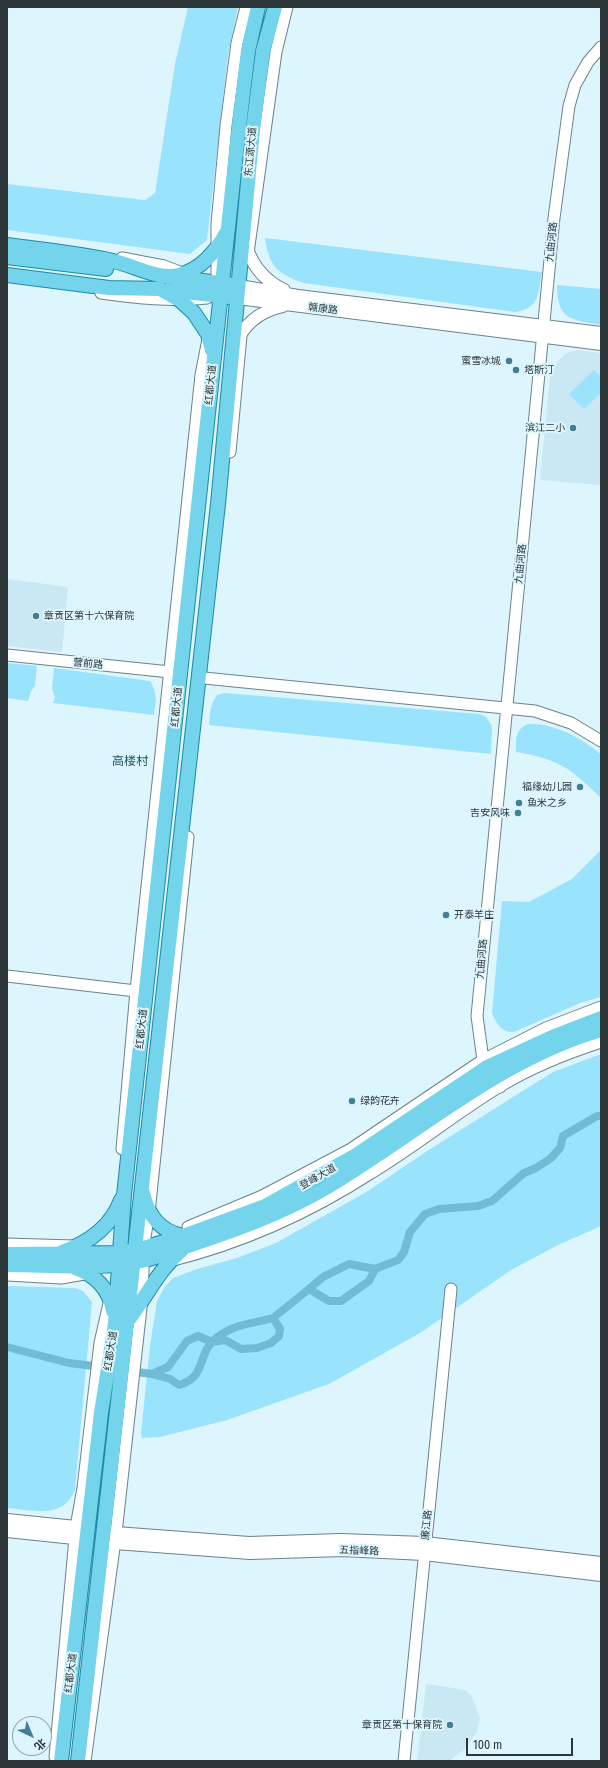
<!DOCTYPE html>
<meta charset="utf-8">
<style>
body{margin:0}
#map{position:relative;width:608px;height:1768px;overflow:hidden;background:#ddf5fd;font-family:"Fira Sans Condensed","Noto Sans SC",sans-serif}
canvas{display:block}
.frame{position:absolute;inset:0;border:8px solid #2c3538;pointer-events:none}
.north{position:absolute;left:12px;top:1716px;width:40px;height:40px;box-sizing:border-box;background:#ddf5fd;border:1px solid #96a8ae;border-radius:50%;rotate:136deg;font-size:11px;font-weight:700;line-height:16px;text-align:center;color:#2c3538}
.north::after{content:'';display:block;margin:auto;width:14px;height:18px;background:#418094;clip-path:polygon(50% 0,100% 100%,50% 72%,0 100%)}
.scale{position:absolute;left:466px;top:1738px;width:107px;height:18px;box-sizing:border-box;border:2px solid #2c3538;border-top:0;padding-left:5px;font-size:12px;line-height:14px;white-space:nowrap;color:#2c3538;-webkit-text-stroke:3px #ddf5fd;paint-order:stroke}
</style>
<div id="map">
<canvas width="608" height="1768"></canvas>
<div class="frame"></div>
<div class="north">北</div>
<div class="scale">100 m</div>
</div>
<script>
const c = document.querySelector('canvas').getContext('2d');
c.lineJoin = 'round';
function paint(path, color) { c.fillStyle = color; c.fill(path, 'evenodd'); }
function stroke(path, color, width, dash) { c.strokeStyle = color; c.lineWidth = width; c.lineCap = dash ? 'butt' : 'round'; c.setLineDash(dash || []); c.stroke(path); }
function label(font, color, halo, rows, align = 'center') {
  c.font = font + ' "Fira Sans Condensed","Noto Sans SC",sans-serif'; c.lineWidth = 4; c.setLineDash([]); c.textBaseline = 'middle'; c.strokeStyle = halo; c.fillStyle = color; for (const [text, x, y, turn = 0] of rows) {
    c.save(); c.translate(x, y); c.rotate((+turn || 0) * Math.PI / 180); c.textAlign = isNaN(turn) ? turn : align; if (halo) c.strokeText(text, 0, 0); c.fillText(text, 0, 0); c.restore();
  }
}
paint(new Path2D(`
 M578,350l23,3v132l-61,-5 10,-104 6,-12 10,-11z
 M7,579l61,8 -6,65 -55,-6z
 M426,1684l40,6 7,9 7,19 -3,14 -12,17 -16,12h-32z`), '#c9e8f4');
paint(new Path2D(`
 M188,7h50l-10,48 -21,185 -17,14 -183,-24v-46l138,16 10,-7 20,-129z
 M265,238l277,34c-4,22 -2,36 -27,40l-211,-29c-27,-9 -35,-17 -39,-45z
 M557,285l44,4v36c-31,-5 -44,-6 -44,-40z
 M594,370l7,7v16l-17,16 -15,-15z
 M7,663l30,3 -2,20 -4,5 -3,10 -21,-3z
 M54,668l96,13c8,14 6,19 4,34l-101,-12 2,-6 -3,-8z
 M225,693l254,21 7,3 6,9 -1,28 -282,-29c1,-12 1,-21 8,-30z
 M528,724c26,-1 52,13 73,30v44c-31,-30 -42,-39 -85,-46 0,-12 -1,-23 12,-28z
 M601,850v147l-21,6 -66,29c-13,1 -17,-8 -22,-19l10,-112 27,1 43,-23z
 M601,1054v172l-43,19 -47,25 -91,63 -91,51 -102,36 -67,17 -18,1 -1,-5 9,-87 7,-45 7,-13 9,-10 24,-9 40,-11 39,-15 92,-52 59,-40 126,-79z
 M7,1286l68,2 8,3 9,11 -17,188c-12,30 -42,20 -68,18z`), '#9ae3fd');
stroke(new Path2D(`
 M309,1289l14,-12 26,-13 26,5
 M7,1347l62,16 33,4
 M129,1371l23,3 16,-7 19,-26 11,-5 14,6 13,-2 16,9 16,-1 14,-5 8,-7 1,-7 -7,-11 36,-29 20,12h12l28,-20 6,-12 23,-9 6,-8 6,-20 15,-18 14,-5 39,-3 14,-5 32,-28 12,-5 15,-10 9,-10 3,-12 34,-20h4
 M152,1374l18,5 9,6c27,-7 19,-31 34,-44 18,-17 38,-17 60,-23`), '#70bbd5', 8);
const tertiary = new Path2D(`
 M248,253l28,-201 11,-45
 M122,258l42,8 21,8
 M217,276v-52l9,-98 11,-83 9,-36
 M101,293c36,5 70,9 106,5
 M230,452l11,-116
 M7,655l163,17
 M204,678l331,33 36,12 30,18
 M7,976l129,15
 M500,1087l-17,-27 -6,-44 77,-798 15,-112 6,-21 13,-23 13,-15
 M122,1149l14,-158 65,-616 7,-36
 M188,1227l74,-31 89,-47 132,-89 63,-32 55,-21
 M7,1244l67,2
 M170,1261c72,-18 139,-48 201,-88 45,-27 86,-61 131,-88 30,-18 65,-32 99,-43
 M7,1275l54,3 29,-5
 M55,1757l21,-230 7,-39 17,-145 10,-44
 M85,1761l31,-228 26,-234 2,-56 5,-30 39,-376
 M404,1761l47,-472`);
const secondary = new Path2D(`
 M244,237c4,23 18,43 40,53
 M239,286l59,10 303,37
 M238,298l363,46
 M234,348c8,-23 26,-37 49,-42
 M7,1520l69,7
 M7,1531l67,7
 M116,1533l133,10 91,-3 85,3 176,20
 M115,1543l135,10 92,-3 82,4 177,21`);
const primary = new Path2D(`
 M7,245c35,5 71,8 106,16 21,4 44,19 66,14 21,-5 37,-23 47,-42
 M7,257l99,12
 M7,275l102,13 51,1 21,12 13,12 14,21 4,16
 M174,277l59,8
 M167,290l63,7
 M143,1193c5,22 16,38 40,43
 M62,1252c26,-9 49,-25 59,-52
 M7,1254l113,-1 24,-5 39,-12 82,-30 91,-51 131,-88 65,-30 49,-19
 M7,1265c42,0 86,5 128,-3 17,-2 33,-10 50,-15 48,-16 97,-33 141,-59 91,-54 172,-128 275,-158
 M75,1268c20,6 35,22 38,43
 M127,1322c20,-25 29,-50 55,-72
 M61,1761l40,-348 14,-90 9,-128 115,-1070 9,-74 10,-44
 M78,1761l140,-1257 35,-375 10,-78 12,-44`);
stroke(tertiary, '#6d828a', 13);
stroke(secondary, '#6d828a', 14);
stroke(primary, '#1e8aa5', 16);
stroke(tertiary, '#fff', 11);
stroke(secondary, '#fff', 12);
stroke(primary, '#73d4ec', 14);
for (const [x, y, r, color] of [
 [509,361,4,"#418094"],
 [516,370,4,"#418094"],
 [573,428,4,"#418094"],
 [36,616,4,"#418094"],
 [580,787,4,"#418094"],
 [519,803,4,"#418094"],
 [518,813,4,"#418094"],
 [446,915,4,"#418094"],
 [352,1101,4,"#418094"],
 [450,1725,4,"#418094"]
]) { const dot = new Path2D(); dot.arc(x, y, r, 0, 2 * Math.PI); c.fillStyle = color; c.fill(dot); stroke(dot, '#ddf5fd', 1.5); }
label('10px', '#2c3538', '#ddf5fd', [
 ["东江源大道",251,152,-85],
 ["九曲河路",552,242,-84],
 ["赣康路",323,309,7],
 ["红都大道",211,385,-84],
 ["九曲河路",521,564,-84],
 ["营前路",88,664,6],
 ["红都大道",177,707,-84],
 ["九曲河路",482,959,-85],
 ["红都大道",142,1029,-84],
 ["登峰大道",318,1177,-30],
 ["红都大道",111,1351,-81],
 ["廉江路",427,1525,-84],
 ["五指峰路",359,1551,2],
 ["红都大道",71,1673,-83]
]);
label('10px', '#2c3538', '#ddf5fd', [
 ["蜜雪冰城",501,361],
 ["塔斯汀",524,370,"left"],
 ["滨江二小",565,428],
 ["章贡区第十六保育院",44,616,"left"],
 ["福缘幼儿园",572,787],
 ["鱼米之乡",527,803,"left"],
 ["吉安风味",510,813],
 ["开泰羊庄",454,915,"left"],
 ["绿韵花卉",360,1101,"left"],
 ["章贡区第十保育院",442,1725]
], 'right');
label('12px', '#205363', '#ddf5fd', [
 ["高楼村",130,762]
]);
</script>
